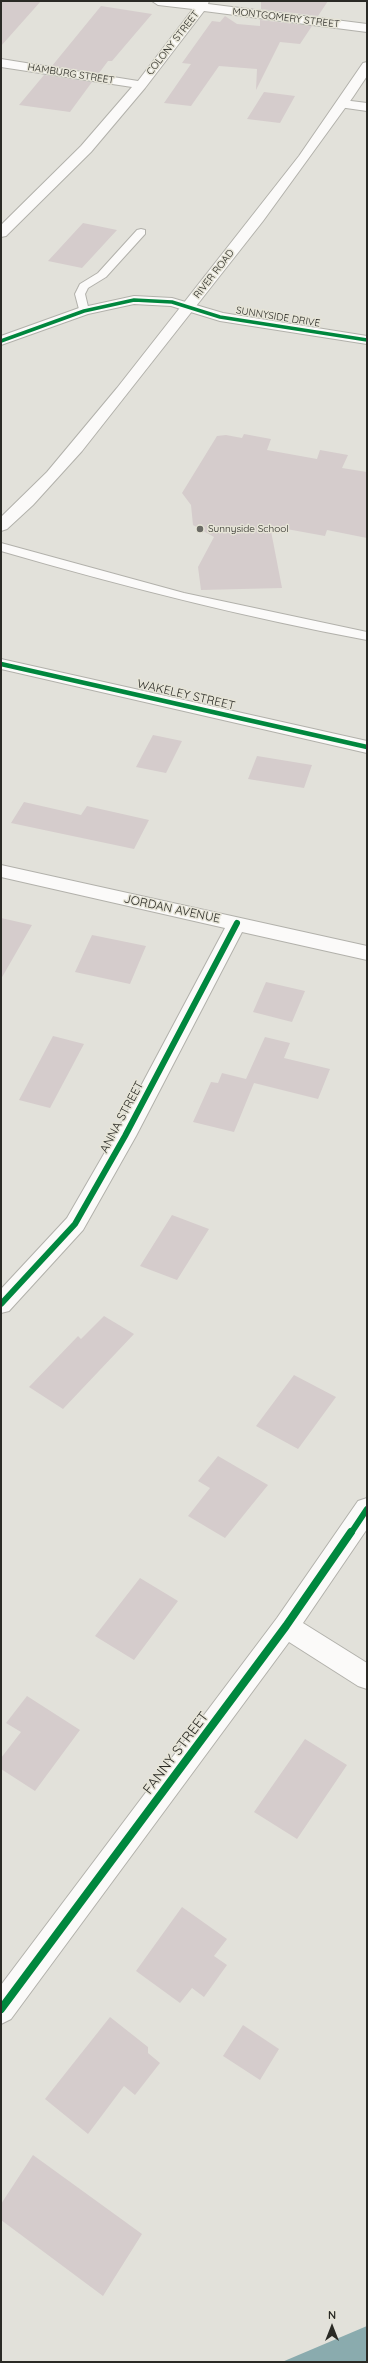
<!DOCTYPE html>
<style>
body{margin:0}
#map{position:relative;width:368px;height:2363px;overflow:hidden;background:#e2e1da;font-family:Quicksand,sans-serif}
canvas{display:block}
.frame{position:absolute;inset:0;border:2px solid #2a2a25;pointer-events:none}
.north{position:absolute;left:312px;top:2307px;width:40px;height:40px;-webkit-text-stroke:3px #e6e4d7;paint-order:stroke;rotate:0deg;font-size:11px;font-weight:700;line-height:16px;text-align:center;color:#2a2a25}
.north::after{content:'';display:block;margin:auto;width:14px;height:18px;background:#2a2a25;clip-path:polygon(50% 0,100% 100%,50% 72%,0 100%)}
</style>
<div id="map">
<canvas width="368" height="2363"></canvas>
<div class="frame"></div>
<div class="north">N</div>
</div>
<script>
const c = document.querySelector('canvas').getContext('2d');
c.lineJoin = 'round';
function paint(path, color) { c.fillStyle = color; c.fill(path, 'evenodd'); }
function stroke(path, color, width, dash) { c.strokeStyle = color; c.lineWidth = width; c.lineCap = dash ? 'butt' : 'round'; c.setLineDash(dash || []); c.stroke(path); }
function label(font, color, halo, rows, align = 'center') {
  c.font = font + ' Quicksand,sans-serif'; c.lineWidth = 3; c.setLineDash([]); c.textBaseline = 'middle'; c.strokeStyle = halo; c.fillStyle = color; for (const [text, x, y, turn = 0] of rows) {
    c.save(); c.translate(x, y); c.rotate((+turn || 0) * Math.PI / 180); c.textAlign = isNaN(turn) ? turn : align; if (halo) c.strokeText(text, 0, 0); c.fillText(text, 0, 0); c.restore();
  }
}
paint(new Path2D(`
 M367,2326v36h-85z`), '#8aabae');
paint(new Path2D(`
 M1,1h40l-40,45z
 M261,1h67l-10,15 -57,-7z
 M101,6l51,8 -40,47h-4l-9,12 -47,-7z
 M225,16l12,8 23,2v-6l52,6 -12,18 -20,-2 -24,48 1,-21 -38,-3 -28,40 -27,-3 27,-39 -9,-1 30,-42 8,1z
 M44,75l48,7 -22,30 -51,-7z
 M264,92l31,4 -15,27 -33,-4z
 M83,223l34,7 -35,38 -34,-7z
 M244,434l27,5 -4,11 50,9 3,-9 28,5 -6,13 25,4v66l-40,-8 -2,6 -55,-10 12,62 -81,2 -3,-23 16,-30 -21,-12 -2,-20 -9,-12 35,-57 9,-1 16,3z
 M153,735l29,6 -16,32 -30,-6z
 M257,756l55,9 -8,23 -56,-9z
 M24,802l57,13 6,-9 62,14 -15,29 -123,-26z
 M1,918l31,7 -31,54z
 M92,935l54,11 -16,38 -55,-12z
 M266,982l39,9 -13,31 -39,-10z
 M53,1036l31,8 -34,64 -31,-8z
 M265,1037l25,6 -6,15 46,11 -12,30 -64,-16 -20,49 -41,-10 18,-40 7,1 4,-10 24,6z
 M172,1215l37,14 -32,51 -37,-14z
 M104,1316l30,18 -71,75 -34,-22 49,-51 3,3z
 M294,1375l42,22 -38,52 -42,-23z
 M218,1456l50,29 -43,53 -37,-22 22,-28 -12,-7z
 M140,1578l38,23 -44,59 -39,-24z
 M27,1696l53,34 -45,61 -34,-22v-11l20,-26 -15,-9z
 M305,1739l42,26 -50,74 -43,-27z
 M182,1907l45,32 -13,17 13,9 -23,32 -12,-9 -12,15 -44,-32z
 M110,2017l38,30v6l12,10 -25,32 -11,-9 -36,48 -43,-35z
 M243,2025l36,24 -19,31 -37,-24z
 M33,2155l109,79 -39,62 -102,-76v-16z`), '#d5cccc');
const lane = new Path2D(`
 M141,229l4,1v4l-39,43 -18,11 -3,6 4,17 -5,3 -4,-1 -5,-19 5,-10 18,-11 39,-43z
 M1,543l183,50 183,39v8c-124,-23 -245,-54 -366,-89z`);
const street = new Path2D(`
 M152,1h57l-1,3 159,20v8l-163,-21 -59,77 -54,64 -85,84 -5,1v-12l80,-79 51,-59 -131,-20v-8l137,22 55,-72 -35,-4z
 M343,100l24,3v8l-28,-4 -2,-3z
 M134,296l38,2 51,15 144,23v8l-147,-23 -49,-15 -37,-2 -46,10 -87,31v-9l78,-28z
 M1,659l366,82v12l-366,-84z
 M1,865l366,81v14l-125,-28 -106,204 -53,94 -74,81 -8,2v-24l66,-71 49,-85 109,-205 -224,-51z
 M367,1498v31l-64,94 64,40v26l-9,-3 -69,-44 -278,377 -10,5v-39l276,-367 81,-117z`);
const secondary = new Path2D(`
 M367,62v14l-14,21 -90,124 -181,230 -49,54 -26,24 -6,2v-14l46,-45 70,-84 182,-232 64,-93z`);
stroke(lane, '#b2b1ab', 2);
stroke(street, '#b2b1ab', 2);
stroke(secondary, '#b2b1ab', 2);
paint(lane, '#fbfaf9');
paint(street, '#fbfaf9');
paint(secondary, '#fbfaf9');
stroke(new Path2D(`
 M1,341l83,-30 50,-11 38,2 48,15 147,23`), '#00873e', 3.5);
stroke(new Path2D(`
 M1,664l366,83`), '#00873e', 4.5);
stroke(new Path2D(`
 M1,1304l74,-80 50,-88 112,-213
 M351,1533l16,-24`), '#00873e', 6);
stroke(new Path2D(`
 M1,2009l285,-383 65,-94`), '#00873e', 8);
for (const [x, y, r, color] of [
 [200,529,4,"#6a6a64"]
]) { const dot = new Path2D(); dot.arc(x, y, r, 0, 2 * Math.PI); c.fillStyle = color; c.fill(dot); stroke(dot, '#e6e4d7', 1.5); }
label('10px', '#2a2a25', '#e6e4d7', [
 ["MONTGOMERY STREET",286,18,7],
 ["COLONY STREET",173,43,-52],
 ["HAMBURG STREET",71,74,9],
 ["RIVER ROAD",214,274,-52],
 ["SUNNYSIDE DRIVE",278,317,9]
]);
label('10px', '#2a2a25', '#e6e4d7', [
 ["Sunnyside School",208,529]
], 'left');
label('12px', '#2a2a25', '#e6e4d7', [
 ["WAKELEY STREET",186,695,13],
 ["JORDAN AVENUE",172,909,12],
 ["ANNA STREET",122,1117,-62]
]);
label('14px', '#2a2a25', '#e6e4d7', [
 ["FANNY STREET",176,1753,-53]
]);
</script>
